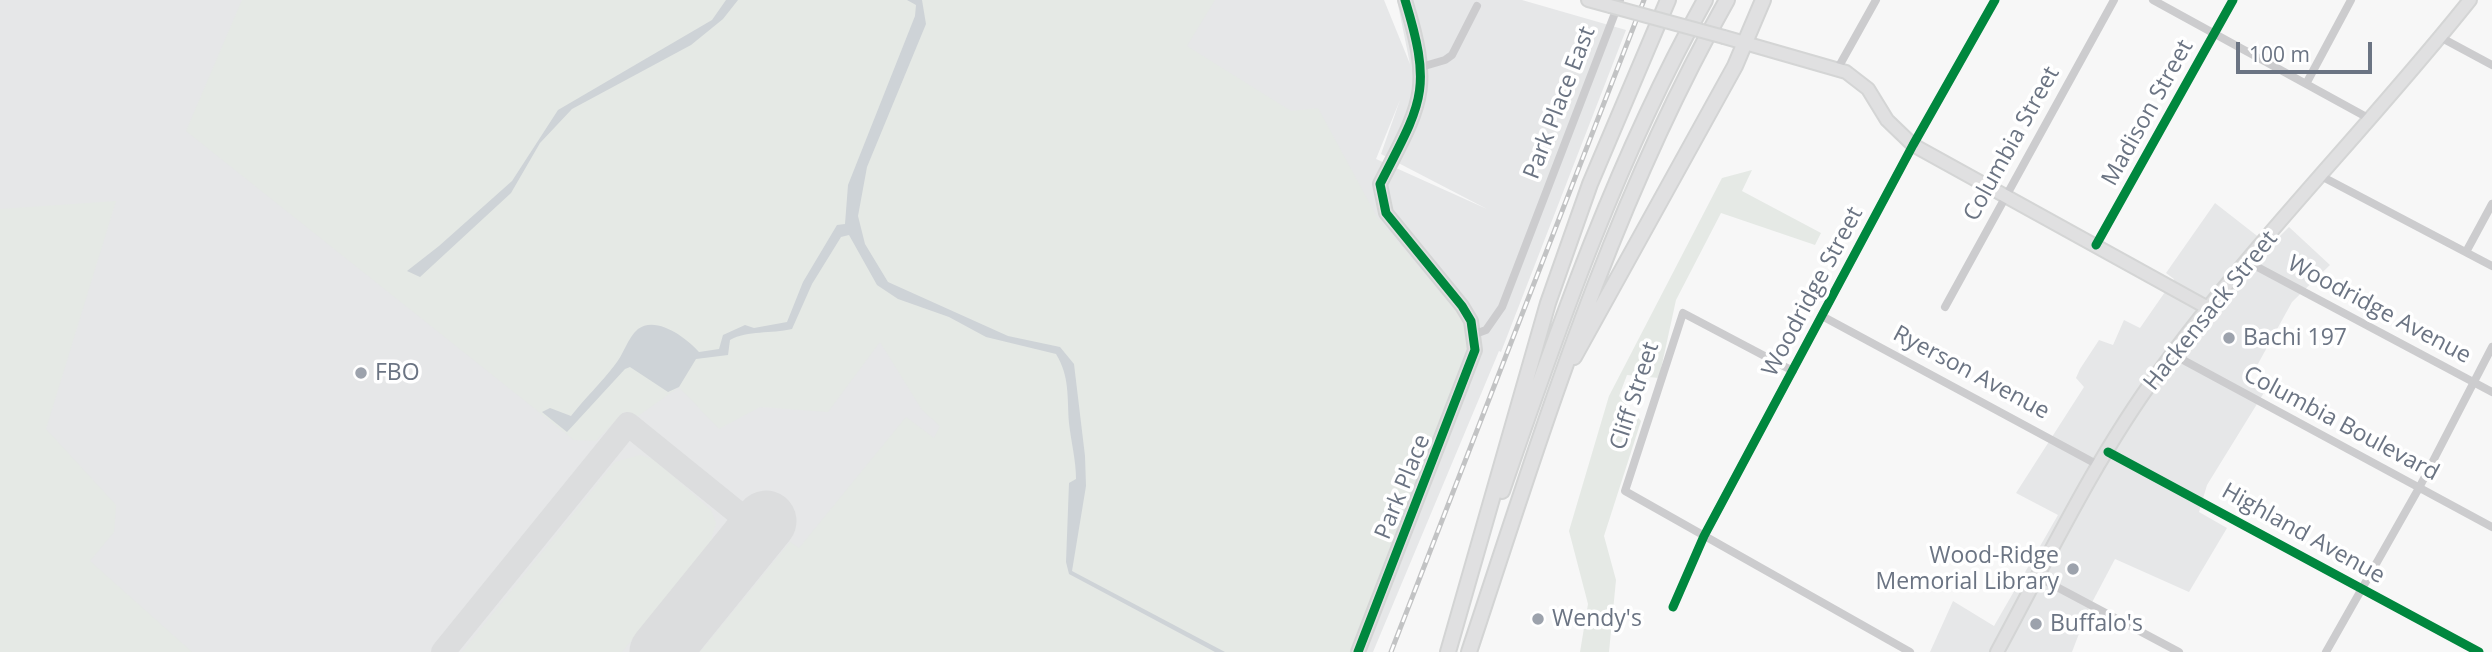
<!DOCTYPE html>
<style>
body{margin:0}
#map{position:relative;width:2492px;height:652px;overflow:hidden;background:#f7f7f7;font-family:"Open Sans",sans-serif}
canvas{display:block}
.scale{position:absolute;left:2236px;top:42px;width:136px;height:32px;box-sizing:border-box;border:4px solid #6b7483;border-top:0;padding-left:9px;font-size:21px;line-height:24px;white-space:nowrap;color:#6b7483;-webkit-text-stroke:5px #fff;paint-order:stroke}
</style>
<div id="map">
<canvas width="2492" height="652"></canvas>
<div class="scale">100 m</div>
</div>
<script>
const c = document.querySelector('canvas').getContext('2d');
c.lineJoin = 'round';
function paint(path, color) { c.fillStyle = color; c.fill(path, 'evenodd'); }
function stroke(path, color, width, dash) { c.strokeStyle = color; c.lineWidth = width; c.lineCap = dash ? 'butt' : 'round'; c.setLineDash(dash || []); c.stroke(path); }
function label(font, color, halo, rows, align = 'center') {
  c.font = font + ' "Open Sans",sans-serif'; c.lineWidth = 7; c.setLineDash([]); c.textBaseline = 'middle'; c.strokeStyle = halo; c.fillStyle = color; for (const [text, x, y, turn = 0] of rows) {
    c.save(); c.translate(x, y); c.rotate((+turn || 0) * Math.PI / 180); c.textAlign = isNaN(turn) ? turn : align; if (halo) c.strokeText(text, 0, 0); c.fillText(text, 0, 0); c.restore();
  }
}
paint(new Path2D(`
 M0,0h1384l26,64 -13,-64h125l104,30 -125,322 -2,-1 -126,301h-1373zM1400,100l-19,54 106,55 -111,-50z
 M2215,203l55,43 19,-19 41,38 -38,37 -44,80 17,9 -58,94 -8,27 28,16 -38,64 -74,-33 -27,51 -16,42h-142l23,-51 41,25 64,-111 -42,-22 68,-106 -8,-9 4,-9 19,-29 14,5 11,-25 16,8 34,-49 -8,-6z`), '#e6e7e8');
paint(new Path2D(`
 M242,0h973l-28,46 104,65 27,-3 59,109 98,117 -117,318h-658l90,-110 9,6 107,-131 28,21 6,-12 -18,-16 -42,-68 -52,70 -68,-5 -41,22 -40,-42 -41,29 -14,-4 -28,29 -22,-1 -388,-309z
 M1752,170l-10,21 79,42 -6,12 -94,-32 -45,87 -17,78 -32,-3 -8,21 22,25 -37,115 12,44 -7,72h-29l8,-48 -19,-73 40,-135 113,-218z
 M116,201l-70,228 70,76 -2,27 -24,29 102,91h-192v-443z
 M640,455l15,5 56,50 5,13 -6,21 -88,108h-160l153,-190z`), '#e5e9e5');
paint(new Path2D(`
 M726,0h12l-15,19 -32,26 -119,64 -32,34 -29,50 -91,84 -13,-6 32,-25 73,-65 46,-71 154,-90z
 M907,0h15l4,24 -59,143 -9,49 7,28 23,38 120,54 52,11 14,17 11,92 1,30 -14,85 153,81h-10l-146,-78 -3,-12 3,-79 7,-4c0,-19 -5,-37 -7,-56 -2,-26 1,-46 -13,-69l-70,-17 -37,-20 -51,-18 -21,-14 -28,-50 -8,2 -29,47 -20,45c-21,5 -44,1 -62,11l-2,15 -32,4 -17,28 -11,5 -38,-25 -5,2 -58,63 -25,-20 8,-4 21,8c14,-18 30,-33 43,-50 9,-10 14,-29 24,-37 18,-14 49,9 61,23l20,-3 4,-14 22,-10 9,3 33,-6 16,-40 34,-57 8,-1 3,-39 67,-169 1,-11z`), '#ced3d7');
stroke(new Path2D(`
 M443,652l185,-228 131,106`), '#dcddde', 24);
stroke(new Path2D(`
 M660,652l106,-131`), '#dcddde', 61);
const secondary = new Path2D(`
 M1588,0l22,6
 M1724,37l122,35 22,17 19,31 26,25 295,163
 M1358,652l117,-302 -4,-29 -9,-15 -76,-93 -6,-29c42,-82 53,-93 25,-184
 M1997,652c51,-94 98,-193 161,-279 95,-131 211,-246 312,-373`);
const highway = new Path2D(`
 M1574,357l161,-291 28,-66
 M1502,491c58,-169 116,-335 203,-491
 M1448,652l100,-349 42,-119 78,-184
 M1469,652c74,-223 142,-447 258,-652`);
stroke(secondary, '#d4d5d5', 16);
stroke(highway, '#d3d4d4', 18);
stroke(new Path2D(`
 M2153,0l217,119
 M2440,37l52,28
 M1421,67l24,-7 7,-5 25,-49
 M1838,68l38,-68
 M2306,84l45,-84
 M2321,176l171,90
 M2096,245l137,-245
 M2466,252l26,-48
 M2248,262l244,130
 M1945,307l169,-307
 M1822,316l278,150
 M1475,334l11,-4 16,-23 118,-307
 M2172,354l320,173
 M1793,371l-110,-58 -58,178 285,161
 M2108,452l371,200
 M2038,577l141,75
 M1673,607l31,-71 209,-391 82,-145
 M2326,652l93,-164 73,-141`), '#ccccce', 8);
stroke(secondary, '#e0e0e1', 12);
stroke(highway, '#e0e0e1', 14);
const rail = new Path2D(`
 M1391,652l253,-652`);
stroke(rail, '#c2c3c4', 5);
stroke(rail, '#fff', 2.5, [8]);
const secondaryBridge = new Path2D(`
 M1610,6l114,31`);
stroke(secondaryBridge, '#d4d5d5', 16, []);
stroke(secondaryBridge, '#e0e0e1', 12);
stroke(new Path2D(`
 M2096,245l137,-245
 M2108,452l371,200
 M1673,607l31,-71 209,-391 82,-145
 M1358,652l117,-302 -4,-29 -9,-15 -76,-93 -6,-29c42,-82 53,-93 25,-184`), '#00873e', 9);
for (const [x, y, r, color] of [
 [2229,338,7,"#9ca2ac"],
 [361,373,7,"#9ca2ac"],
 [2073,569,7,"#9ca2ac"],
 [1538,619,7,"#9ca2ac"],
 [2036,624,7,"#9ca2ac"]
]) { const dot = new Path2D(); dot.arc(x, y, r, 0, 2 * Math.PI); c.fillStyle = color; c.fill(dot); stroke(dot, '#fff', 2.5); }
label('23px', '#6b7483', '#fff', [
 ["Park Place East",1560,103,-69],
 ["Madison Street",2148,113,-61],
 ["Columbia Street",2012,144,-61],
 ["Woodridge Street",1813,292,-62],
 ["Woodridge Avenue",2379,310,28],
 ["Hackensack Street",2211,311,-51],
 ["Ryerson Avenue",1971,373,28],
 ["Cliff Street",1635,396,-72],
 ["Columbia Boulevard",2341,424,28],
 ["Park Place",1403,487,-68],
 ["Highland Avenue",2303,534,29]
]);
label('23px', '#6b7483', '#fff', [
 ["Bachi 197",2243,338],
 ["FBO",375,373],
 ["Wood-Ridge",2059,556,"right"],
 ["Memorial Library",2059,582,"right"],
 ["Wendy's",1552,619],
 ["Buffalo's",2050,624]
], 'left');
</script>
